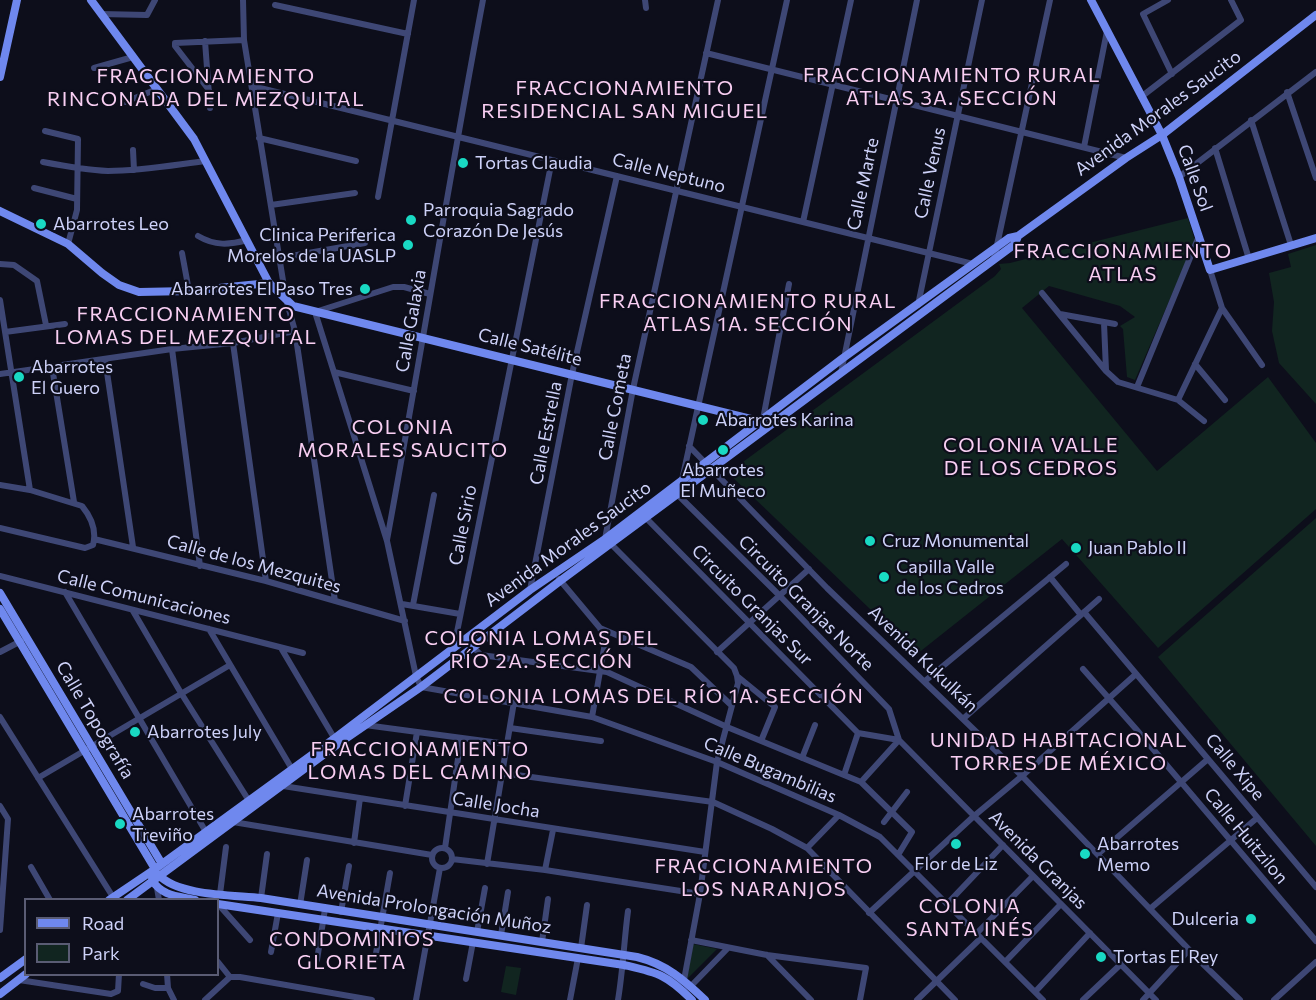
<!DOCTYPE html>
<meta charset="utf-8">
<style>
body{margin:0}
#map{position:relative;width:1316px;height:1000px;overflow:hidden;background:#0d0e1b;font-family:Commissioner,sans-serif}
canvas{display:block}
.legend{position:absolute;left:24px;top:898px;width:195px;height:78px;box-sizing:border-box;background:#0d0e1b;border:2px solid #5a5c74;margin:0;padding:8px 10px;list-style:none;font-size:18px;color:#ced2f9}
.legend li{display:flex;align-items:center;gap:12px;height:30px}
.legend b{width:30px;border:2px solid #5a5c74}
</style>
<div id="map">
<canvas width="1316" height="1000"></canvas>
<ul class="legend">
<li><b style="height:8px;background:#6f88ee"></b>Road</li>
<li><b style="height:16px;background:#112520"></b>Park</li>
</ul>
</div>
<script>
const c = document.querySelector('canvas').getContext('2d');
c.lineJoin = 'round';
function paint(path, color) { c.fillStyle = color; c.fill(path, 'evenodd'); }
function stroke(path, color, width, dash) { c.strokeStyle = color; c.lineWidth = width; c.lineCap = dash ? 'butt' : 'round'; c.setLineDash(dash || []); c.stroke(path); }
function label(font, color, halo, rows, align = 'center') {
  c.font = font + ' Commissioner,sans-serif'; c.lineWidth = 4.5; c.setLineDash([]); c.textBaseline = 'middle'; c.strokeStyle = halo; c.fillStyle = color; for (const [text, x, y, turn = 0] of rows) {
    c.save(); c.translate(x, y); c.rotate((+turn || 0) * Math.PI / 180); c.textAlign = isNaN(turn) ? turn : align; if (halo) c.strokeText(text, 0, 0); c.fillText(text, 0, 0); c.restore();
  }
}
paint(new Path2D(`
 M1188,218l7,23 -60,139 -8,-3 -4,-48 -3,-3 15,-9 -15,-11 -71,-20 -27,22 135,163 111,-94 48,66v66l-158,139 -96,-109 -145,115 -189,-181 267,-197 6,-7 -2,-5 11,-1z
 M1316,245v159l-37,-41 -7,-32 2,-29 -5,-29 22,-6 -3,-13z
 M1316,518v328l-158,-189z
 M693,944l24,5 -30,30z
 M506,966l15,2 -5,27 -15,-3z`), '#112520');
stroke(new Path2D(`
 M243,0l1,40 42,259 9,32 40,270
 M645,0l1,8
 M1168,0l-25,14 29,60
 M275,5l133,29
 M101,14l46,1 8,-15
 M205,41l5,67
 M706,53l420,105
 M94,68l39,-11
 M252,86l721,178
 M209,90l-34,-44v-3l69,-3
 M1287,92l29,86
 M1141,97l100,-77 -10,-20
 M125,102l32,-13
 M1251,120l40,125
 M45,131l33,8 -1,71 -9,34
 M259,138l97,23
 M1084,147l23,-116
 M1215,148l34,111
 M133,150l1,20
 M43,162c21,4 43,8 65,9 33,0 66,-6 98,-10
 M1179,177l137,-105
 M34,188l43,11
 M378,197l36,-197
 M271,205l84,-12
 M803,222l48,-222
 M198,236c17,10 31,9 49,4
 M182,253l7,38
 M280,258l85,-15
 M994,259l56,-259
 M0,264l14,1 23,16 9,44
 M1210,270l12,38 40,57
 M1042,293l64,78 12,11 60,18 26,21
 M430,294l-26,-7h-11l-78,25 72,229 29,135 5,11 171,30 125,45 122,53 41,22 163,163
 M0,300l30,190
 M918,305l64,-305
 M1060,314l55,10
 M1104,323l2,47
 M5,332l60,-8
 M233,343l33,238
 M172,349l28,217
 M105,359l28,188
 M1195,364l30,36
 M52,367l22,135
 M334,372l80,19
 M841,373l76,-373
 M0,374l172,-25 61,-6 62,-12
 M1137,387l62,-151
 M1178,400l44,-92
 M763,419l26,-135
 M689,446l138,142 195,188 181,188 37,36
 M682,480l105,-480
 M0,485l30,5 52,16c9,11 15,24 11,39l-8,3 -85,-20
 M678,495l102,101 109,113 10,31 257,260
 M646,518l212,215 41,7
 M94,539l172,42 139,40
 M605,539l28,-150 85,-389
 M387,540c33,-180 62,-360 96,-540
 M611,544l123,124 3,8 38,31 -14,34
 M0,576l303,77
 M1050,577l31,38
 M559,579l41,49 91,39 40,38
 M530,590l42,-216 45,-198
 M65,592l141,240
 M402,604l58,10
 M413,605l21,-110
 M133,611l48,82 70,111
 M1084,612l232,275
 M209,629l83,140
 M454,647l98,-487
 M473,647l8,8 126,17 120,55 134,55 51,50 -14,23
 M281,648l55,93
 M0,652l21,-11
 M717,652l92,-83
 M1083,669l53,60 180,212
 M925,681l141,-117
 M0,717l113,180
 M592,717l13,-74 -5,-15
 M964,718l135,-119
 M365,725l142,19
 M510,728l91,13
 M802,758l13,-33
 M502,773l211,29 59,27 35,19 148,152
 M844,775l14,-42
 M38,778l192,-113
 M861,782l38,-42
 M283,786l422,66
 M0,806l8,13 -8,111
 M405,806l12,-74
 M233,822l199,33
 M884,822l23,-30
 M354,843l6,-45
 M432 858a10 10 0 1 1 20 0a10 10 0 1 1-20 0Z
 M445,848l16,-110
 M807,848l32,-33
 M1098,854l110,-95
 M452,859l93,11 155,24
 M487,864l27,-162
 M31,867l19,33
 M545,870l8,-40
 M157,888l2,12
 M220,894l6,-47
 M261,898l6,-44
 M218,904l32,36
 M947,904l56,-59
 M300,905l7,-45
 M1151,908l106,-90
 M341,912l8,-46
 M869,913l105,-97 48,-40 114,-102
 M477,932l8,-44
 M977,933l56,-57
 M501,935l7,-43
 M691,940l76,15 99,13 -6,32
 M542,942l6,-43
 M581,948l6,-43
 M271,952l7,-39
 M767,955l44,45
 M375,959l15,-86
 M317,960l8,-51
 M218,962l12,15
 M1005,962l56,-58
 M167,974l1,14 6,12
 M230,977h10l132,23
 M466,979l7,-37
 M19,980l92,14 7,-3 1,-17
 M684,980l16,-86 17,-132 21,-79 -1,-7
 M143,984l12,4h13
 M691,986l37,-38
 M1035,992l55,-59
 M205,1000l25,-23
 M416,1000l24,-132
 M570,1000l8,-42
 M618,1000c5,-30 6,-59 10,-89
 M917,1000l64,-62
 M1083,1000l38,-36
 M1143,1000l46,-50
 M1274,1000l42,-38`), '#3e4775', 6);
stroke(new Path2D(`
 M91,0l103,139 75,144 24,23 466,115 2,3
 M1091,0l71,135 17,42 31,93 106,-32
 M0,77l17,-77
 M0,211l68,33 34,29 17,12 20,7 50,-1 80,-8
 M0,593l162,271
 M0,609l155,260
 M153,875l-1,5c10,16 25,16 43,20
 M159,875c19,21 74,20 102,23l376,59c29,7 47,23 68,43
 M109,900l46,-31 180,-131 195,-148 75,-51 238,-181 166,-120 9,-2 108,-78 36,-23 154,-120
 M127,900l211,-156 83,-57 139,-106 455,-337 3,-8
 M218,904l406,61c34,8 42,9 68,35
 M0,978l26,-19
 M0,994l26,-20`), '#6f88ee', 8);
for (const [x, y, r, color] of [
 [463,163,6,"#19d9c3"],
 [411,220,6,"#19d9c3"],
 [41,224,6,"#19d9c3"],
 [408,245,6,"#19d9c3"],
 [365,289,6,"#19d9c3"],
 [19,377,6,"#19d9c3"],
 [703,420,6,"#19d9c3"],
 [723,450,6,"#19d9c3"],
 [870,541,6,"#19d9c3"],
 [1076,548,6,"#19d9c3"],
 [884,577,6,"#19d9c3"],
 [135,732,6,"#19d9c3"],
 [120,824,6,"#19d9c3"],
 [956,844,6,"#19d9c3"],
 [1085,854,6,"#19d9c3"],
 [1251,919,6,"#19d9c3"],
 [1101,957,6,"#19d9c3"]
]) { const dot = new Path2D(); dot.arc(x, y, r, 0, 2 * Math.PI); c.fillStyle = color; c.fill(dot); stroke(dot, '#0d0e1b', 2); }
label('18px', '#ced2f9', '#0d0e1b', [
 ["Avenida Morales Saucito",1158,113,-36],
 ["Calle Neptuno",669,173,14],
 ["Calle Venus",930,173,-78],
 ["Calle Sol",1195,178,70],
 ["Calle Marte",863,184,-78],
 ["Calle Galaxia",411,321,-80],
 ["Calle Satélite",530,347,14],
 ["Calle Cometa",615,407,-79],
 ["Calle Estrella",546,433,-79],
 ["Calle Sirio",463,525,-79],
 ["Avenida Morales Saucito",568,544,-36],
 ["Calle de los Mezquites",254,564,15],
 ["Calle Comunicaciones",144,597,14],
 ["Circuito Granjas Norte",806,603,45],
 ["Circuito Granjas Sur",752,605,45],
 ["Avenida Kukulkán",923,659,44],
 ["Calle Topografía",95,720,59],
 ["Calle Xipe",1235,767,50],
 ["Calle Bugambilias",770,770,23],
 ["Calle Jocha",496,805,9],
 ["Calle Huitzilon",1246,836,50],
 ["Avenida Granjas",1038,860,45],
 ["Avenida Prolongación Muñoz",434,909,9]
]);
label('18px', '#ced2f9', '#0d0e1b', [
 ["Tortas Claudia",475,163],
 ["Parroquia Sagrado",423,210],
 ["Corazón De Jesús",423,231],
 ["Abarrotes Leo",53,224],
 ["Clinica Periferica",396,235,"right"],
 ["Morelos de la UASLP",396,256,"right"],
 ["Abarrotes El Paso Tres",353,289,"right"],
 ["Abarrotes",31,367],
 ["El Guero",31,388],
 ["Abarrotes Karina",715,420],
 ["Abarrotes",723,470,"center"],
 ["El Muñeco",723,491,"center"],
 ["Cruz Monumental",882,541],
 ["Juan Pablo II",1088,548],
 ["Capilla Valle",896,567],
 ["de los Cedros",896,588],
 ["Abarrotes July",147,732],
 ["Abarrotes",132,814],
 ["Treviño",132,835],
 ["Abarrotes",1097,844],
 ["Memo",1097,865],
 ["Flor de Liz",956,864,"center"],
 ["Dulceria",1239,919,"right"],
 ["Tortas El Rey",1113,957]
], 'left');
c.letterSpacing = '1.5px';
label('20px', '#f9cff3', '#0d0e1b', [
 ["FRACCIONAMIENTO RURAL",952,75],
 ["ATLAS 3A. SECCIÓN",952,98],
 ["FRACCIONAMIENTO",206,76],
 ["RINCONADA DEL MEZQUITAL",206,99],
 ["FRACCIONAMIENTO",625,88],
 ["RESIDENCIAL SAN MIGUEL",625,111],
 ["FRACCIONAMIENTO",1123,251],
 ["ATLAS",1123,274],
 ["FRACCIONAMIENTO RURAL",748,301],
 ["ATLAS 1A. SECCIÓN",748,324],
 ["FRACCIONAMIENTO",186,314],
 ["LOMAS DEL MEZQUITAL",186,337],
 ["COLONIA",403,427],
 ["MORALES SAUCITO",403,450],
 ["COLONIA VALLE",1031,445],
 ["DE LOS CEDROS",1031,468],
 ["COLONIA LOMAS DEL",542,638],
 ["RÍO 2A. SECCIÓN",542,661],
 ["COLONIA LOMAS DEL RÍO 1A. SECCIÓN",654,696],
 ["UNIDAD HABITACIONAL",1059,740],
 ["TORRES DE MÉXICO",1059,763],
 ["FRACCIONAMIENTO",420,749],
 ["LOMAS DEL CAMINO",420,772],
 ["FRACCIONAMIENTO",764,866],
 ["LOS NARANJOS",764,889],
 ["COLONIA",970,906],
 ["SANTA INÉS",970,929],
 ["CONDOMINIOS",352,939],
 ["GLORIETA",352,962]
]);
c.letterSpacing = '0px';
</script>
